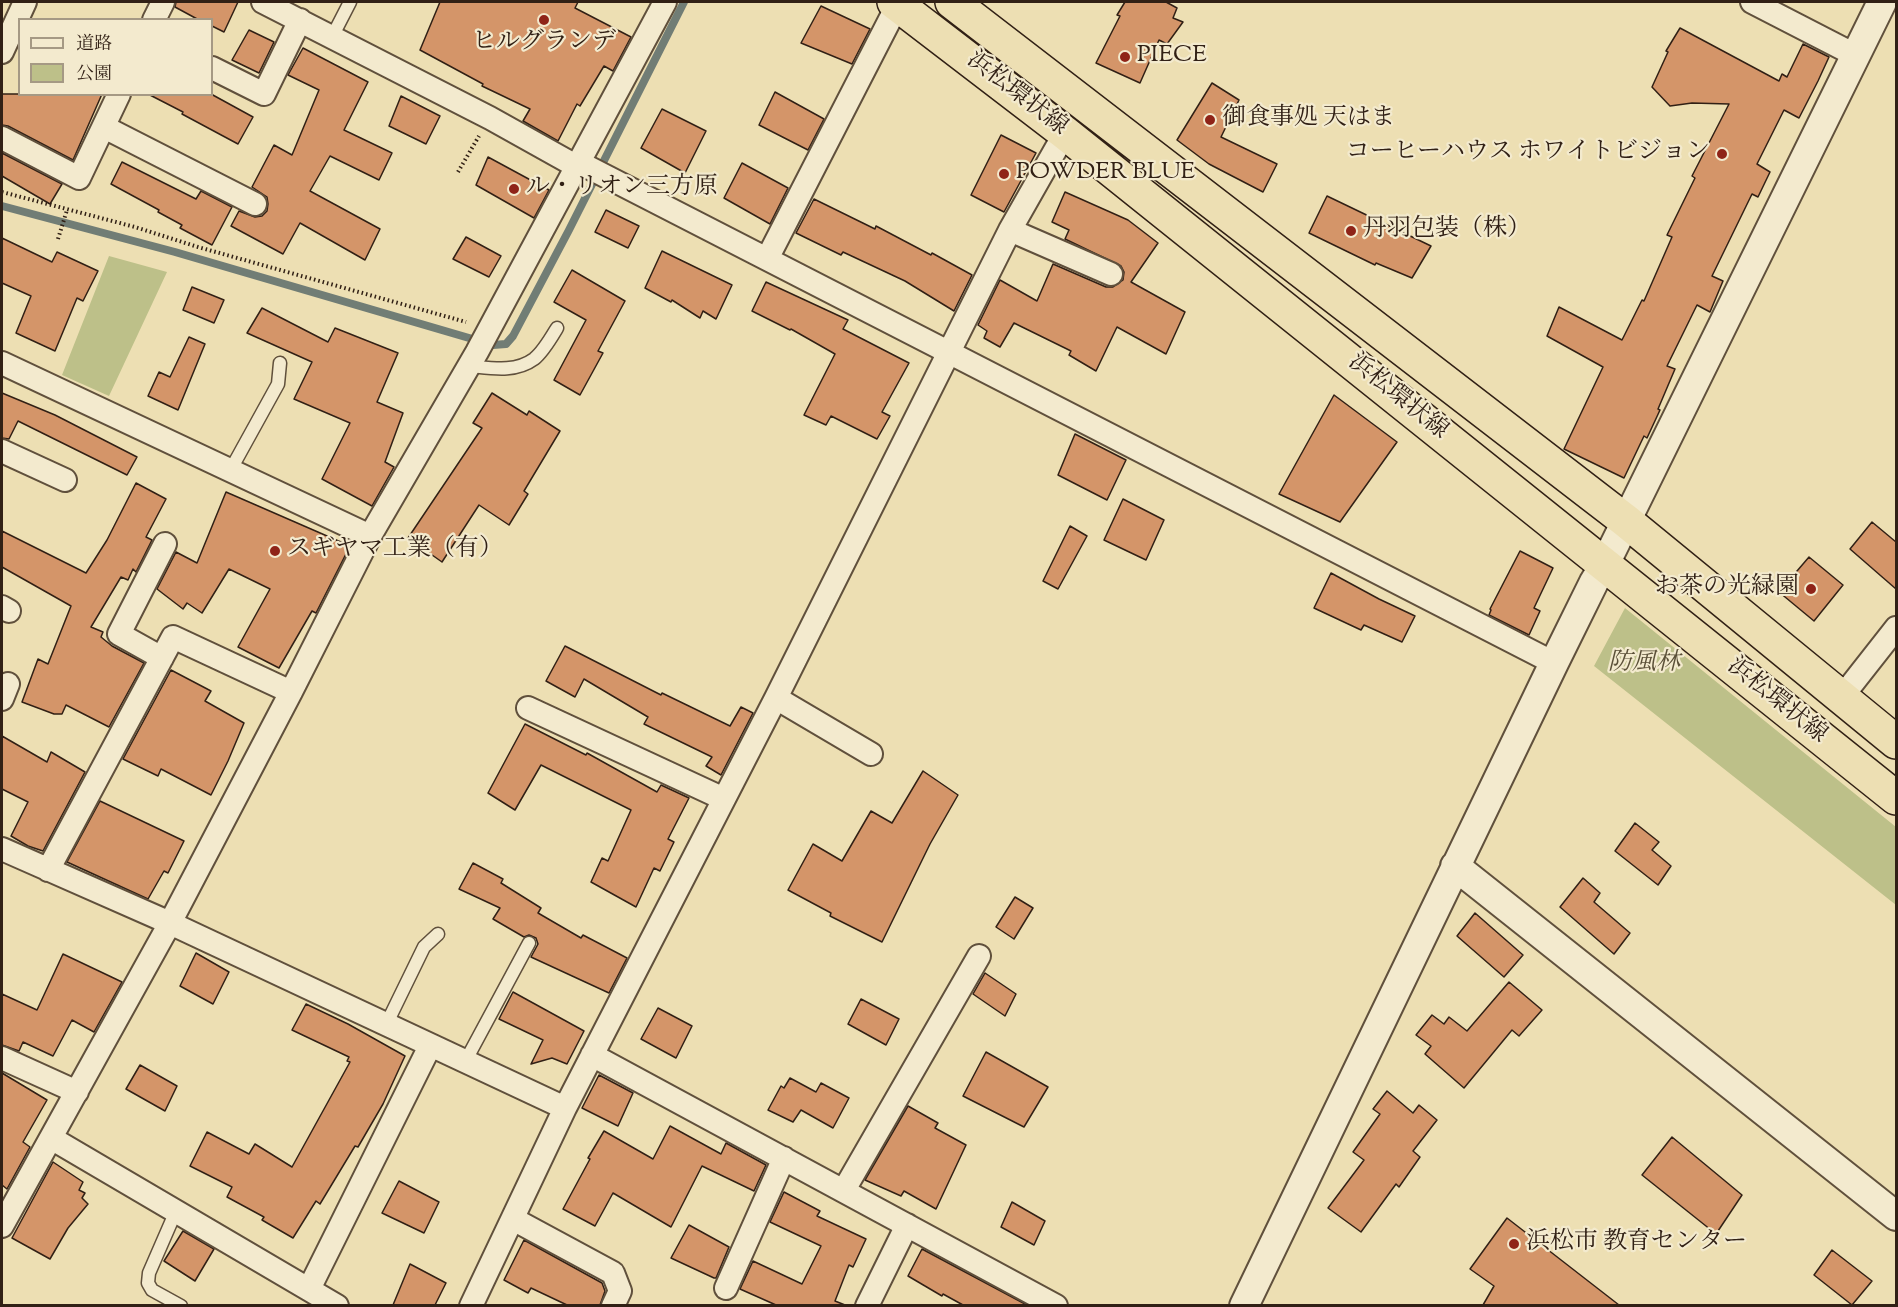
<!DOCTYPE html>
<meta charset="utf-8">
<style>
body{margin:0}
#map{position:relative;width:1898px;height:1307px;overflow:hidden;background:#eddfb3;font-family:"Sorts Mill Goudy","Noto Serif JP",serif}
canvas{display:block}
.frame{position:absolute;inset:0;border:3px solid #312015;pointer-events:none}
.legend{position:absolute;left:18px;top:18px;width:195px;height:78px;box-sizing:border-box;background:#f3eace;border:2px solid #a59984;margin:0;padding:8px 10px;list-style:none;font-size:18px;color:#312015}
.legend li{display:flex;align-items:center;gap:12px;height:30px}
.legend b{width:30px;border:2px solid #a59984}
</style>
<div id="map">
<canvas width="1898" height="1307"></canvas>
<div class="frame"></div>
<ul class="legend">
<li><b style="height:8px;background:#f3eace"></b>道路</li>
<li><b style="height:16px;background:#bdc089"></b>公園</li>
</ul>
</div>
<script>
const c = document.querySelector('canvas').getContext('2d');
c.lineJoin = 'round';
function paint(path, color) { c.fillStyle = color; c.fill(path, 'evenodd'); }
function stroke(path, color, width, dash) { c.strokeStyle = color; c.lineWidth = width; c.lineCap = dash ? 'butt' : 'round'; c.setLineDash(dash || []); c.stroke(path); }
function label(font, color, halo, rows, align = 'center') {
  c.font = font + ' "Sorts Mill Goudy","Noto Serif JP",serif'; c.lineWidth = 4.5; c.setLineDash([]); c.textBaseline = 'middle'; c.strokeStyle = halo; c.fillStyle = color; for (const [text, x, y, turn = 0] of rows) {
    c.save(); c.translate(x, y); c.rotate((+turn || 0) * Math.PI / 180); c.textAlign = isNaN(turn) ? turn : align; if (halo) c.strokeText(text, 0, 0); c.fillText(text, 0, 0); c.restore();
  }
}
paint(new Path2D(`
 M109,256l58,16 -58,124 -47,-21z
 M1625,608l271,219v78l-302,-239z`), '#bdc089');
stroke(new Path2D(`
 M2,206l173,46 318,93 13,-1 7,-8 56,-106 115,-228`), '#717d75', 8);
const building = new Path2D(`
 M176,2h62l-14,30 -12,-6v-6h-13l-24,-13z
 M440,2h138l-3,6 56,29 -18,34 -9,-5 -24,40 -3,-2 -19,37 -35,-20 7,-12 -48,-23 1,-2 -63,-34z
 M1125,2h41l11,6 -4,10 10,4 -16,22 -8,-4 -19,43 -44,-20 24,-47 -3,-1z
 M821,6l49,23 -18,35 -51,-21z
 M1680,28l99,53 3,-7 5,3 16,-33 26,13 -11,24 -19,37 -15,-8 -27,54 13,8 -12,25 -6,-3 -40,82 11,5 -13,31 -13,-7 -30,61 8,3 -17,40 2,1 -13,28 -3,-2 -20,42 -60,-29 39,-82 -56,-31 12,-29 63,33 20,-40 2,1 28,-64 -5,-2 28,-57 -3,-2 37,-72 -37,-1 -22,3 -18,-19 16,-35 -2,-1z
 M249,30l25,12 -15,31 -27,-13z
 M303,48l65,34 -24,48 48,23 -13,27 -49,-24 -20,35 70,38 -15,31 -65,-37 -17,31 -52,-28 8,-15 16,6 7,-1 5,-5 1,-7 -1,-7 -15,-10 22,-42 18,10 27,-65 -31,-15z
 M1212,83l27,17 -18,37 56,27 -14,28 -54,-28 -32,-24z
 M775,92l49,27 -16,31 -49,-25z
 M2,94h100l-29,66 -65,-34 -6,-1z
 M148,94h63l42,23 -15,27 -56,-30 1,-2z
 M401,96l39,20 -14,28 -37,-18z
 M662,109l44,22 -21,42 -44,-25z
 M1001,135l35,18 -32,59 -33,-17z
 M2,153l60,31 -12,20 -48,-28z
 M488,157l61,33 -15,28 -58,-33z
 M122,162l74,37 5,-8 31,16 -20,38 -32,-17 2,-3 -24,-13 1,-2 -48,-26z
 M742,163l46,25 -18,36 -46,-26z
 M1065,192l63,28 30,23 -27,39 54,30 -19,42 -49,-27 -21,44 -27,-16 2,-4 -57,-28 -14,24 -16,-9 3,-7 -9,-6 22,-45 37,21 16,-37 53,23h7l10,-7 1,-8 -3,-6 -56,-27 4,-9 -17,-8z
 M1327,196l104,50 -19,32 -36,-15 -1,2 -66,-32z
 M814,199l61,30 1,-3 55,29 1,-2 40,22 -18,36 -49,-30 -62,-29 -2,3 -45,-22z
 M606,210l33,16 -11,22 -33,-16z
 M466,237l35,19 -12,21 -36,-18z
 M2,238l50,24 5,-10 41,19 -15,30 -6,-3 -22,53 -39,-18 15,-37 -29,-13z
 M662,251l70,34 -16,34 -13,-8 -3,7 -28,-18 -1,2 -26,-14z
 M572,270l53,31 -27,50 5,2 -23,42 -26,-15 32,-60 -32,-18z
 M766,282l82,38 -5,9 66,34 -27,49 8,4 -13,23 -46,-23 -5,9 -22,-10 31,-61 -44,-25 -1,1 -38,-19z
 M192,287l32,13 -10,23 -31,-13z
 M262,308l66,34 7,-14 63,25 -21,49 26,11 -18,49 9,5 -22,39 -50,-27 28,-56 -56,-24 18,-37 -65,-29z
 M189,337l16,7 -27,66 -30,-14 11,-24 11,5z
 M2,393l53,22 82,42 -10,18 -109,-54 -9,18 -7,-1z
 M492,393l35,22 2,-4 31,20 -36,60 4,3 -19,31 -30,-20 -37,57 -34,-24 74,-110 -9,-5z
 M1334,395l63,47 -57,80 -61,-28z
 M1075,434l51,26 -19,40 -49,-25z
 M136,483l30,16 -20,38 6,3 -16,32 -3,-3 -5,11 -7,-3 -30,50 12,5 -2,5 11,9 32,17 -35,64 -43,-22 -4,9h-8l-32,-12 16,-43 10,5 23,-58 -69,-39v-36l84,42 21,-33z
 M226,492l124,54 -34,67 -4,-2 -33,57 -41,-21 32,-58 -41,-20 -27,44 -15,-10 -4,6 -26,-20 19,-37 21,11z
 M1123,499l41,21 -18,40 -42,-20z
 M1872,522l24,20v47l-46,-40z
 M1070,526l17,10 -29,53 -15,-8z
 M1520,551l33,17 -19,40 6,3 -11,24 -40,-20 2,-5 -1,-1z
 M1809,557l34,28 -29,36 -35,-29z
 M1331,573l48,26 36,17 -13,26 -38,-17 -3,5 -47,-22z
 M565,646l96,49 1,-2 68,33 11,-19 12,6 -32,62 -15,-9 6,-9 -68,-33 4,-7 -64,-38 -9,18 -29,-16z
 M171,670l40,21 -6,10 39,22 -16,38 -17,34 -50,-26 -3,7 -35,-17z
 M525,724l61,31 1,-2 70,39 4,-7 28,13 -21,41 6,3 -14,29 -6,-3 -18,39 -45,-25 11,-24 6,3 23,-51 -90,-45 -26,45 -27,-17z
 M2,736l45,26 4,-10 34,20 -42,79 -15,-5 -17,-10 17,-34 -26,-13z
 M923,771l35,24 -28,49 -48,98 -52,-26 1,-3 -43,-23 25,-46 29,17 29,-50 21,12z
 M100,801l84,40 -16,32 -4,-2 -16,28 -81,-37z
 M1635,823l24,19 -7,8 19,16 -13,19 -43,-34z
 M473,863l30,16 -2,4 40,25 -3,5 43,25 2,-3 44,23 -18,35 -78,-36 7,-13 -2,-6 -7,-3 -5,2 -31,-18 7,-11 -41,-19z
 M1583,878l17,15 -6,9 36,31 -16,21 -54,-47z
 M1015,897l18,11 -19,31 -18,-12z
 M1475,913l48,42 -19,22 -47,-41z
 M196,953l33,19 -16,32 -33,-18z
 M63,954l59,28 -28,50 -22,-12 -19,36 -30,-14 -4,9 -17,-6v-51l35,16z
 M985,973l31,21 -11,22 -32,-22z
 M1509,982l33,28 -23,26 -7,-6 -48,58 -39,-34 6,-8 -15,-11 16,-20 12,9 5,-7 18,14z
 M513,992l71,39 -17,33 -15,-6 -21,6 12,-24 -44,-21z
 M861,999l38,20 -13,26 -38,-21z
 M306,1004l42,20 57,32 -22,48 -25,43 -3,-1 -35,58 -4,-3 -23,37 -31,-18 2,-3 -37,-20 5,-10 -42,-21 17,-34 42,22 6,-10 37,23 58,-105 -3,-1 2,-4 -57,-27z
 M658,1008l34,18 -16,32 -35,-19z
 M986,1052l62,35 -24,40 -61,-31z
 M140,1065l37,21 -12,25 -39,-22z
 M2,1073l45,27 -24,42 7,5 -23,42 -5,-4z
 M599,1075l34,18 -15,33 -36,-18z
 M790,1078l26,14 5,-9 28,15 -16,30 -32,-18 -8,12 -25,-12 13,-24 3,2z
 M1387,1091l26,22 6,-8 18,15 -24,31 7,6 -21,30 -3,-3 -35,48 -33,-24 36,-48 -11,-8 27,-38 -7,-5z
 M908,1106l30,17 -3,5 31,17 -30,64 -32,-18 -3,5 -36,-16z
 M670,1126l51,28 5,-11 40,22 -12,26 -52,-25 -31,61 -58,-34 -18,33 -32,-17 27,-50 -2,-1 16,-27 49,28z
 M1672,1137l70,58 -26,39 -74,-59z
 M53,1162l30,20 -4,8 6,3 -3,5 6,6 -20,24 -18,31 -38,-21z
 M399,1181l40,21 -15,31 -42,-20z
 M784,1192l36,19 -3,5 49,23 -13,28 -4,-2 -14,36 10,4h-69l-36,-16 13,-28 49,23 19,-38 -51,-24z
 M1012,1202l33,19 -11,24 -33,-18z
 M1507,1218l112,87h-136l11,-19 -24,-17z
 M689,1225l40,22 -13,31h-2l-43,-20z
 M183,1231l31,18 -19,32 -31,-20z
 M524,1240l78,43 3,8 -5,14h-33l-36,-17 -3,5 -24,-13z
 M922,1249l105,56h-64l-20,-11 -1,2 -34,-20z
 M1832,1250l40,31 -20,24 -38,-30z
 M410,1264l36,19 -11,22h-42z`);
paint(building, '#d49569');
stroke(building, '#312015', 1.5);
const service = new Path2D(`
 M332,37l18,-35
 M469,366c22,2 46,7 65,-7 9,-7 17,-21 23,-31
 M230,471l48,-87 2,-21
 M386,1025l38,-78 14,-13
 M465,1062l64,-119
 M176,1211l-27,62 -1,10 4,7 29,16`);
const minor = new Path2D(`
 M263,2l227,116 86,48
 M1752,2l103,53
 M154,20l9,-18
 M2,52l23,-50
 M212,68l52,26 36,-74
 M104,127l151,77
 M2,138l77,40 40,-84
 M578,162l976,501
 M1010,230l101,44
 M767,259l131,-255
 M2,363l368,173
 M2,451l63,29
 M2,607l7,4
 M162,658l-43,-24 46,-90
 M776,698l95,56
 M1841,698l55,-70
 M2,699l6,-15
 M528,708l196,91
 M2,849l168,74 395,185
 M48,870l125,-233 118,55
 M592,1055l464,251
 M2,1058l75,34
 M51,1138l286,168
 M844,1190l135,-234
 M513,1219l100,54 7,18 -7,15
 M2,1226l168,-303 121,-231 79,-156 107,-184 188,-350
 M726,1288l58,-130
 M309,1289l121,-243
 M471,1306l94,-198 211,-410 234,-468 55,-97
 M867,1306l40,-81`);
const tertiary = new Path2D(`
 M1455,866l441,350
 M1244,1306l310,-643 40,-81 11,-18 277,-562`);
const trunk = new Path2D(`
 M894,2l171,131 831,665
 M952,2l674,519 270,221`);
stroke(service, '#60503c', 15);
stroke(minor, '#60503c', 26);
stroke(tertiary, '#60503c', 32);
stroke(trunk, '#312015', 36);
stroke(new Path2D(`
 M458,172l21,-36
 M2,192l133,35 63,20 268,75
 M58,239l9,-29`), '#312015', 4, [1.5, 3]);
stroke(service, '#f3eace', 12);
stroke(minor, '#f3eace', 22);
stroke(tertiary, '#f3eace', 28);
stroke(trunk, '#eddfb3', 33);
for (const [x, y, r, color] of [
 [544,20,6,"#8f2418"],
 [1125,57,6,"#8f2418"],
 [1210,120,6,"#8f2418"],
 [1722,154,6,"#8f2418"],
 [1004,174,6,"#8f2418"],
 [514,189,6,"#8f2418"],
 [1351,231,6,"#8f2418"],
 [275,551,6,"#8f2418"],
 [1811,589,6,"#8f2418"],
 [1514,1244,6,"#8f2418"]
]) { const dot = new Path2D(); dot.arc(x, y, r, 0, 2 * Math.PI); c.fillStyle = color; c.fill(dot); stroke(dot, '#f3eace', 2); }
label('24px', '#312015', '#f3eace', [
 ["ヒルグランデ",544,44,"center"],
 ["PIECE",1137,57],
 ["御食事処 天はま",1222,120],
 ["コーヒーハウス ホワイトビジョン",1710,154,"right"],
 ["POWDER BLUE",1016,174],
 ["ル・リオン三方原",526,189],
 ["丹羽包装（株）",1363,231],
 ["スギヤマ工業（有）",287,551],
 ["お茶の光緑園",1799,589,"right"],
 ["浜松市 教育センター",1526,1244]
], 'left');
label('24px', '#312015', '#f3eace', [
 ["浜松環状線",1016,95,38],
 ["浜松環状線",1397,398,39],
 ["浜松環状線",1776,702,39]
]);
label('italic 24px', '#5b5038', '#f3eace', [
 ["防風林",1644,665]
]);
</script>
